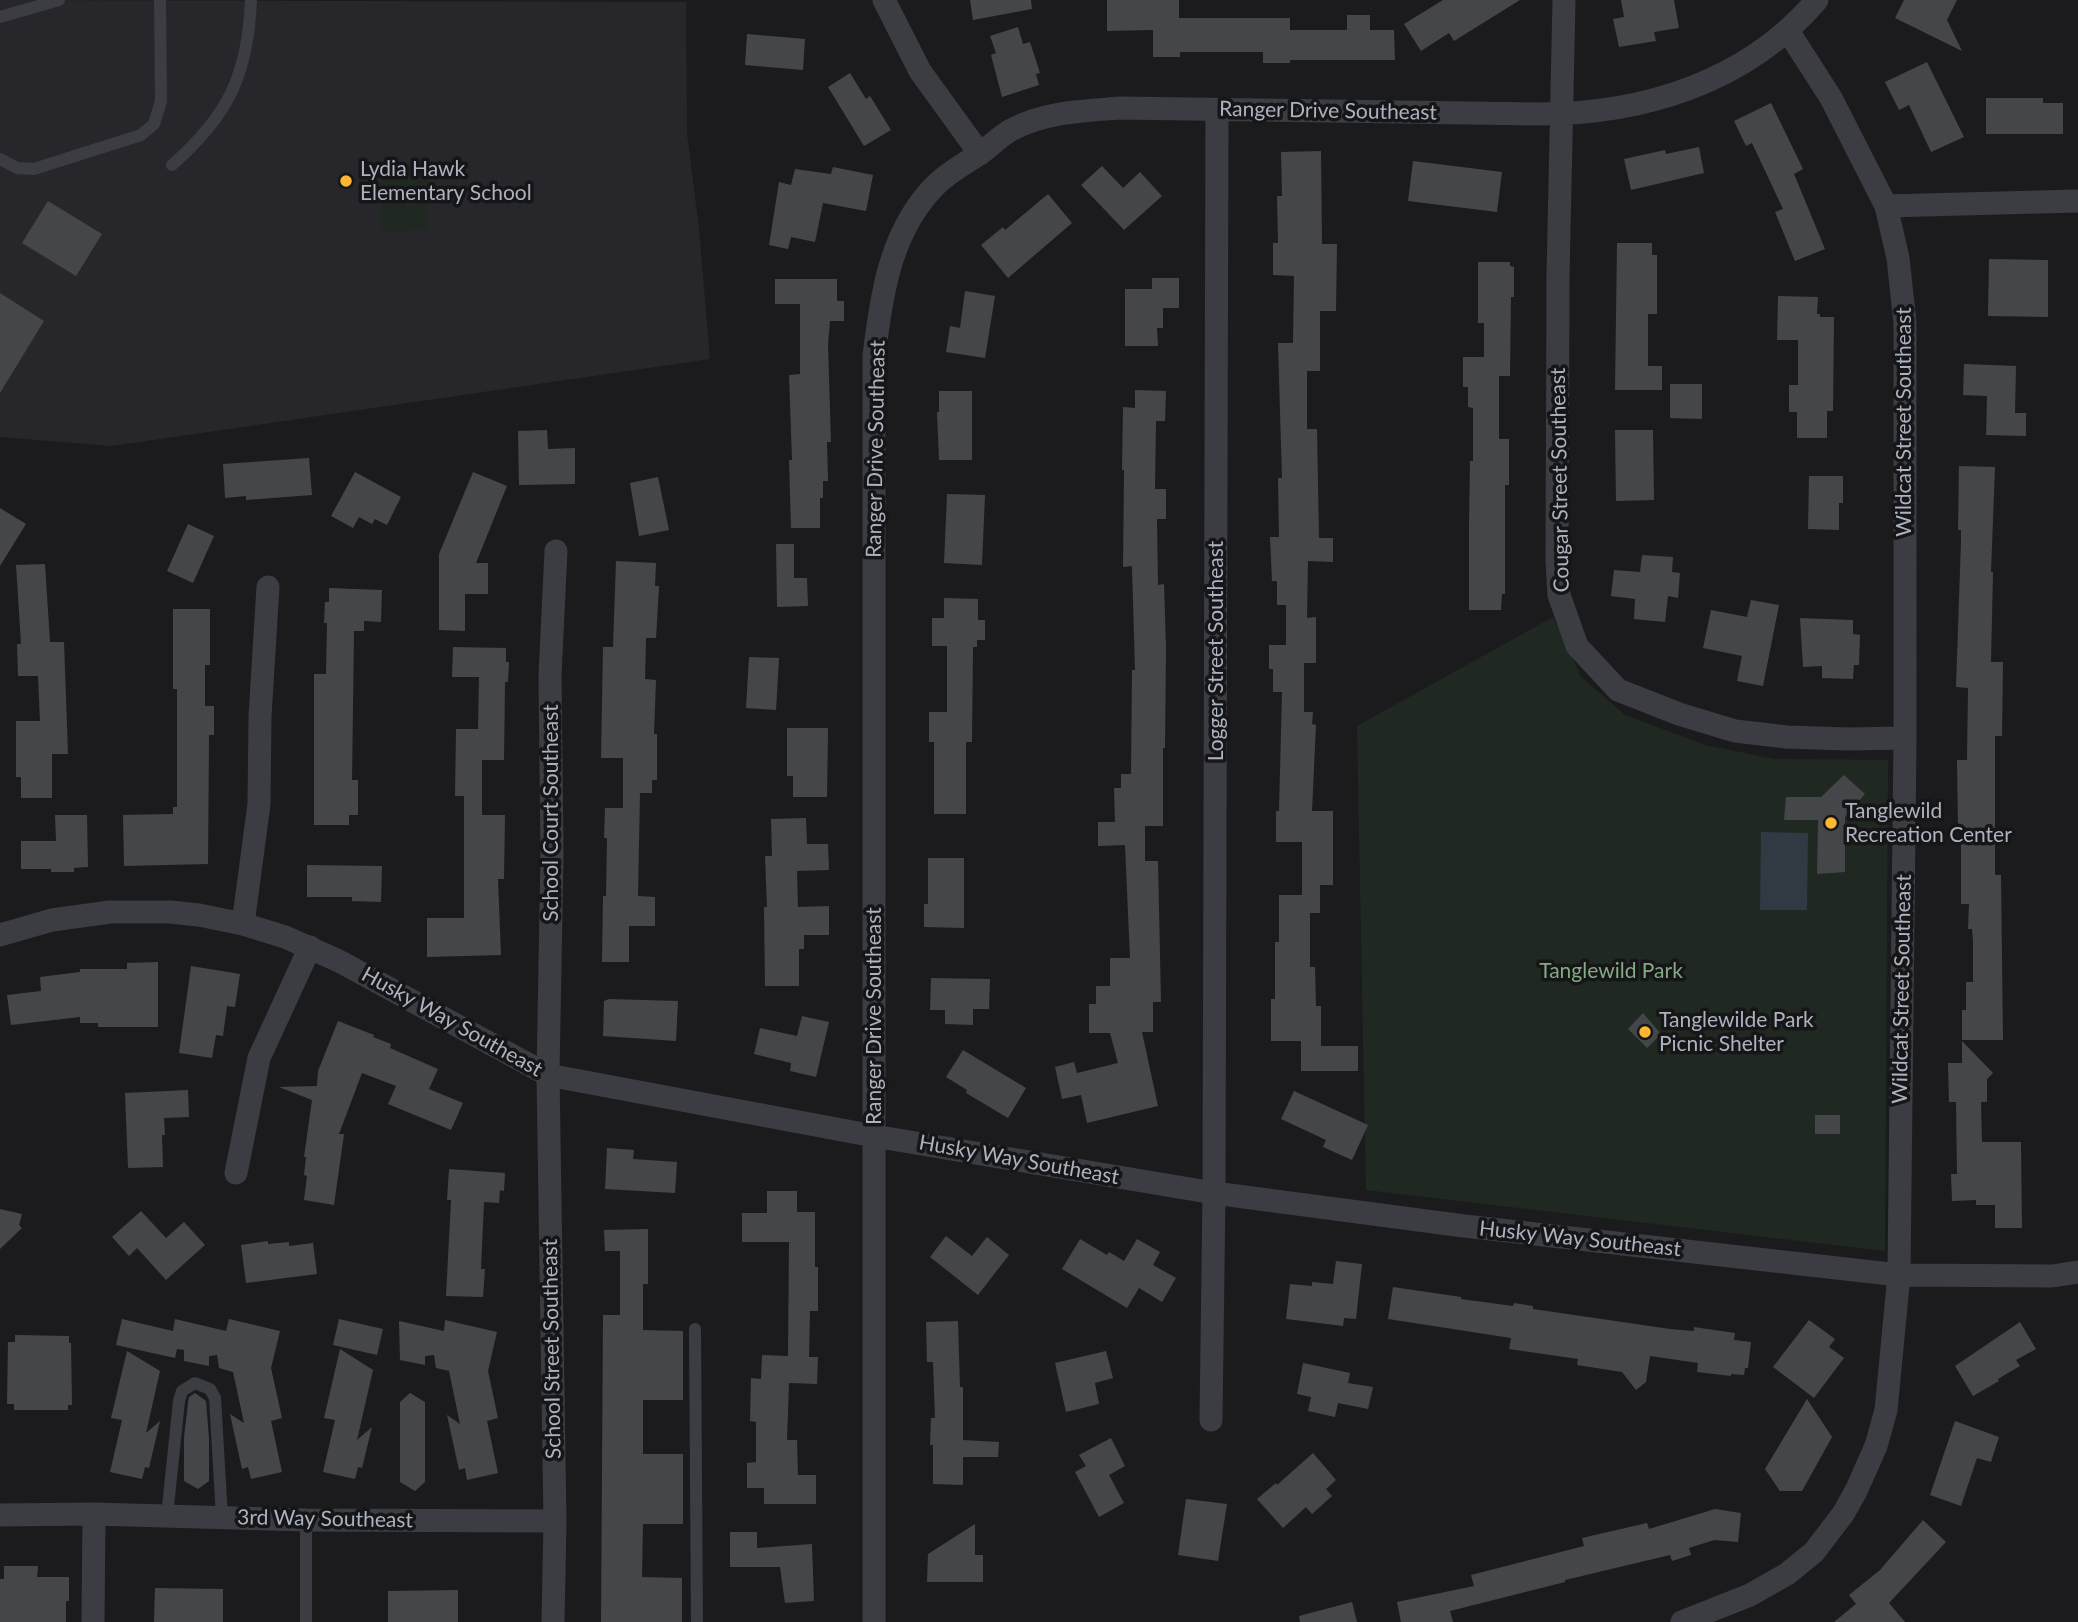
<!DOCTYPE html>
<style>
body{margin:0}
canvas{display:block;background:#1b1b1d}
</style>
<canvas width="2078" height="1622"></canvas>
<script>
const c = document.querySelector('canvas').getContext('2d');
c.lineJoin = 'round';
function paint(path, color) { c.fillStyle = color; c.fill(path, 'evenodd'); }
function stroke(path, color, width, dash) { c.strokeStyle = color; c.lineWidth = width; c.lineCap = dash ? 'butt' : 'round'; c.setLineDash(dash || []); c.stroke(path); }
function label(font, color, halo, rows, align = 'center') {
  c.font = font + ' Lato,sans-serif'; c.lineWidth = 7; c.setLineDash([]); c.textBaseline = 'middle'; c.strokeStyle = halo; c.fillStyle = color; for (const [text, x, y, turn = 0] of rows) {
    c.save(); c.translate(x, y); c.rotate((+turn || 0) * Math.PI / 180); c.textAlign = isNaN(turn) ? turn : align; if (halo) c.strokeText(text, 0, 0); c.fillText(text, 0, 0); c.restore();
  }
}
paint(new Path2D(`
 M0,0l686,2 1,132 12,95 11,130 -598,87 -112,-9z`), '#27272b');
paint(new Path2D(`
 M380,166h47v64l-47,1z
 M1553,617l28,60 44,38 80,30 69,14 114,1 -3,491 -519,-61 -9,-464z`), '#202921');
paint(new Path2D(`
 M1761,832l47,1 -1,77h-47z`), '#2f3a43');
paint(new Path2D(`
 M970,0h61l1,9 -59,11z
 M1107,0h72v18h111v12h57v-15h23v15h24l1,30h-105v3h-27v-11h-83v5h-27v-27l-46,1z
 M1443,0h77l-66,41 -5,-8 -28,18 -17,-27z
 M1621,0h53l5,28 -25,4 2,9 -37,6 -6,-28 11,-2z
 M1904,0h53l-10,20 15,31 -67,-33z
 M1018,27l5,17 7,-2 10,31 -4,1 3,11 -37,12 -11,-42 5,-2 -6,-17z
 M747,34l58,5 -2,31 -58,-5z
 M1927,62l37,75 -33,15 -22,-47 -10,5 -14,-28z
 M850,73l16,26 4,-3 21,34 -27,16 -36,-59z
 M1986,98h57v5h20v31h-77z
 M1771,103l32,66 -9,5 31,75 -30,12 -20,-49 8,-3 -31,-66 -6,3 -12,-25z
 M1699,147l5,26 -73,17 -7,-31 41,-9 1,4z
 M1321,151l1,93h15l-1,67h-16v60h-13v58h10l2,109h14v24l-25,-1 -1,57 9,-1v46h-12v49h9l-1,12 4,1 -4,86h21v74h-13v28h-10v54h5l1,39h5v40h37v25h-57v-30h-30v-42h4v-57h4v-47h23v-53h-26v-31h3l3,-119h-9v-23h-4v-24h17v-40h-9v-24h-5l-2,-44h9l-1,-59h4l-4,-135h15l1,-67 -21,-1v-32h5l-1,-47h5l-1,-44z
 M1413,161l89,11 -5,40 -89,-11z
 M1102,166l21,22 17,-16 22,24 -38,34 -43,-45z
 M833,167l40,8 -7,36 -43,-8 -8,39 -24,-5 -3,12 -19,-4 10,-63 12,3 4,-16 36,5z
 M1048,194l24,29 -64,55 -27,-33 22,-18 2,3z
 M48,201l54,33 -26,42 -54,-33z
 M1617,243h35v12h5v59h-9v52h14v24h-47z
 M1989,259l59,1v57l-60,-1z
 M1478,262h32v4l4,1v30h-3l-1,79h-11v63h10v46h-4v109h-3l-1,16h-32v-85l1,-64h3v-53l-5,-1v-20h-5v-30h21v-34h-6z
 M1152,278h27v30h-16v20h-6l1,18h-33v-57h27z
 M775,279h62v22h7v20h-14l-2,24 3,97h-4l1,39h-5v17h-3v30h-29l-2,-68h3l-3,-85 11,-1v-70h-25z
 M965,291l30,5 -10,62 -39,-6 4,-26 10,2z
 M0,293l44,28 -44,72z
 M1778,296l40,1 -1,17h3v3h14l-1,94h-6v27h-30v-26h-8v-27h9v-45h-21z
 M1964,364l52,2 -1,47h11v23l-40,-1 1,-39 -24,-1z
 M1670,384h32v35l-32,-1z
 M1135,390l31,1 -1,30h-9l-1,68h11v30h-9l1,66 6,-1 2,64 -1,100h-2v78h-18v35h13l3,141h-8v30h-11l16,74 -71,17 -6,-28 -19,4 -7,-32 19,-5 3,11 41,-10 -8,-30h-21v-29h7v-18h14v-28h20l-5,-113 -27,1v-24h17l-1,-34h7v-14h10l1,-104h3l-3,-104 -9,1 1,-97h-2l1,-63 12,1z
 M939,391h33v69h-33l-2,-48h2z
 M547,430l1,19 27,-1v36l-56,1 -1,-54z
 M1615,430h38l1,70 -38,1z
 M309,458l3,37 -66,5v-4l-21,2 -2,-34z
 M1959,466l36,1 -4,105h2l-2,90h12l-1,74h-7v139h6l2,165h-41v-30h4v-28h7v-41l-1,-12h-4l1,-25h-8v-75h-3l-1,-69h10l1,-72 -12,-1 5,-146v-11h-3z
 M355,472l46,25 -14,28 -12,-6 -3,5 -13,-7 -6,11 -22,-12z
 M473,472l34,14 -31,77h12v31h-23v37l-26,-1v-76z
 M1809,476h34v27h-4v27l-31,-1z
 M658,477l11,53 -30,6 -9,-53z
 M947,494l38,1 -3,70 -38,-2z
 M0,508l26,16 -26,42z
 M188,524l26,12 -21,47 -26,-12z
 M776,544h18v34h13l1,28 -31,1z
 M1642,555l31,2 -1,15 8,1 -2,25 -10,-2 -3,26 -31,-3 1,-20 -24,-3 3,-26 26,2z
 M616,561l40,2 -1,23h4l-3,52h-10l-1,41 11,1 -2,54h3v46h-5v13h-12l-2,103 17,1v29h-26v36h-27l1,-66h3l1,-58h-3l1,-30h18v-50h-22l2,-111h10z
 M45,564l5,78h14l4,112h-16v44h-31v-21h-5v-56h24l-2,-45h-20l-1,-32h4l-5,-79z
 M329,588l53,2 -1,32 -17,-1v10h-10l-2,149h6v35h-9v10h-35v-151h12l1,-51h-3l1,-21h4z
 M944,598l34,1v21h7v20h-8v7h-4l-1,95h-6v72h-32v-72h-5v-30h18v-66h-15v-28h12z
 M1751,600l28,5 -16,81 -26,-5 5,-25 -39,-8 8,-38 36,7z
 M173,609h37v56h-5v41h9v29h-5l-1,129 -84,2 -1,-51 50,-1v-7h4v-118h-4z
 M1800,618l53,2v14l7,1 -1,30h-5l-1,14 -31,-1v-12l-19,1z
 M453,647l53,1v14h3l-1,20h-3l-1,78h-22v55h23l-1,64h-6l3,76 -74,2v-39h37v-122h-9l1,-67h22l1,-52h-27z
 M749,657l30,1 -3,52 -30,-2z
 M787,728h41l-1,69h-34v-21h-6z
 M1844,775l21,19 -20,23v55l-28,2 1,-54h-34l2,-23h35z
 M55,815h32l1,52 -14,1v4h-23v-3h-30v-28h35z
 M806,818l1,26h21l1,26 -32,1 1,36 31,-1v29h-25v14h-5v37h-34l-1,-79h3l-2,-51h7l-1,-37z
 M928,858h36v70l-40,-1v-23h4z
 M307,865l75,1 -1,36 -29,-1v-4h-45z
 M158,962v65h-60v-4h-18v-6l-69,8 -4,-30 34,-4 -1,-14 40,-5v-3h47v-6z
 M191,966l49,8 -5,33 -8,-1 -4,30 -7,-1 -4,23 -33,-5z
 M931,978l59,1 -1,30h-16v16l-28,-1v-14h-15z
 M609,999l69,2 -2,40 -73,-5 1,-35z
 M1643,1013l18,21 -14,14 -19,-19z
 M802,1016l27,6 -13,55 -26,-6 1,-8 -37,-9 6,-26 37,8z
 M338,1021l36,14 -1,2 18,7 -1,4 48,21 -9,20 34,14 -12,27 -63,-26 8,-18 -34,-13 -23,61h5l-10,71 -30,-5 3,-24 -3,-1 2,-18h-2l8,-57 -33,-13 38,-1 1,-15z
 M1962,1041l31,32 -6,6v23h-6l1,40h39l1,86h-27v-23h-19v-5l-24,1 -1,-27h6l-1,-72h-7l-1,-39h14z
 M963,1050l63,38 -18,30 -42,-25 1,-3 -21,-13z
 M188,1090l1,27 -25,1 1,17h-3l1,32 -35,1 -3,-75z
 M1294,1091l74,34 -16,35 -29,-13 3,-7 -45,-21z
 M1815,1115h25v19h-25z
 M607,1148l27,2 -1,9 44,3 -2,31 -70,-4z
 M449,1169l56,4 -1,18 -4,-1 -1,13 -15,-1 -3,67h4l-2,28 -37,-1 5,-96h-4z
 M767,1191h30v21h18v55h3v44h-8l-1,46h9l-1,27 -28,-1 -2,57h10l1,35h18v29h-52v-16h-17v-25l9,-1v-40l-6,-1 1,-43 10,1 1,-24 26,1 1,-114h-47v-29h25z
 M0,1209l22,5 -3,11 3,3 -22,21z
 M141,1211l25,27 18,-16 21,23 -39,35 -29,-32 -8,8 -17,-19z
 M648,1229v55h-5v46l40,1v69h-40v54h40v70h-40l-1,53 40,1v44h-81l2,-307h17v-64h-15l-1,-21z
 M946,1236l26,20 15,-19 22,18 -31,40 -48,-38z
 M1080,1239l27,16 2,-3 15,9 13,-22 23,13 -7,13 23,13 -14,24 -23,-14 -12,20 -65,-39z
 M268,1241v3l21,-2v4l24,-3 4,31 -71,9 -5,-38z
 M1336,1261l26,3 -6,55 -12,-1 -1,8 -57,-7 4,-35 22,2v-4l21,2z
 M1393,1287l68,10v2l52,7 1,-3 19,3v3l137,20 24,2v-4l41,6 -1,7 17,2 -3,26h-3l-1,7 -13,-1v2l-34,-4 1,-9 -48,-7 -4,26 -10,8 -14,-18 -45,-7 1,-6 -69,-10 2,-11 -123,-19z
 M122,1319l51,12 2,-12 51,12 3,-12 51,12 -9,37 11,50 -11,3 11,51 -31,7 -3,-12 -6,2 -12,-55 14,9 -11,-51 -14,-4 -2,-13 -8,1v10l-25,-5v-11l-7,-1 -2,9 -59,-13z
 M339,1319l44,10 -6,26 -44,-10z
 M445,1320l52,12 -9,39 10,47 -11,3 11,52 -31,7 -2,-12 -6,2 -12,-55 13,9 -11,-53 -13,-3 -2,-13 -9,1v9l-25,-5 -1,-39 45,10z
 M1809,1320l26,19 -6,8 15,11 -30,40 -41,-31z
 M958,1321l2,66h3v53l36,2 -1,15h-35v28l-30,-1v-39h-3l1,-27h4l-2,-56h-6l-1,-40z
 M2020,1322l16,27 -20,11 4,6 -22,13 1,2 -26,15 -18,-30z
 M15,1335l54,1v7h2l1,62h-4v5h-54v-6h-7l1,-62h7z
 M340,1349l33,21 -16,70 15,-13 -10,41 -4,-1 -3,12 -32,-7 12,-52 -11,-2z
 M127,1351l33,20 -14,62 14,-12 -11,47 -4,-1 -3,12 -32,-7 12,-52 -11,-2z
 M1106,1351l7,27 -18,5 4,21 -33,8 -11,-49z
 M1303,1363l47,10 -2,10 25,4 -5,22 -30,-6 -3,14 -27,-6 3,-14 -14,-3z
 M195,1393l11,8 3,38v42l-11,8 -14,-8v-44l4,-34 1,-6z
 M410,1393l15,9v80l-10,9 -15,-9v-80z
 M1807,1399l25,38 -30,54h-22l-15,-22z
 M1955,1421l44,16 -8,25 -14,-4 -16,48 -31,-11z
 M1111,1438l14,28 -16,9 15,28 -25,14 -24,-45 11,-6 -7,-11z
 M1313,1453l23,27 -10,9 6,7 -20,18 -6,-7 -23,21 -26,-29 19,-16 1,2z
 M1186,1499l41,5 -9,57 -40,-6z
 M1715,1509l26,4 -3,29 -24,-2 -25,8 2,7 -19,6 -2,-6 -105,25v2l-115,29 3,11h-52l-4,-20 77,-16 -3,-11 113,-29 -2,-8 65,-15 2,6z
 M1923,1520l23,22 -57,61 16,19h-71l22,-18 -7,-9 31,-25z
 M975,1524v31h8v27h-56l1,-28z
 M730,1532h27v16l55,-4 2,57 -29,2 -5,-36h-50z
 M4,1566h34l-1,11h32v24h-3v21h-66v-43h4z
 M155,1588l68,1v33h-69z
 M458,1590v32h-70v-31z
 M1352,1602l5,20h-57l-1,-6z`), '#45464a');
stroke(new Path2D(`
 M0,17l59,-17
 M0,159l17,9 17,1 107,-34 13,-11 7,-23 -1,-101
 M172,165c56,-49 76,-90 79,-165
 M695,1329l2,293
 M167,1516l12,-115 3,-10 13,-8 15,6 5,9 7,119
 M306,1520v102`), '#3b3d43', 12);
stroke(new Path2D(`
 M884,0l36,71 60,83
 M1564,0l-6,276 -1,284 2,35 18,51 41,44 61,24 56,17 52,6 61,2 57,-1
 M1886,206l192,-5
 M243,924l16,-120 1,-88 8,-129
 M0,935l52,-15 58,-8h60l29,3 44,9 42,13 54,24 209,114 326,61 340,57 250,33 435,49 153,1 26,-4
 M236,1173l23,-115 51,-111
 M1211,1420l3,-227 3,-1083
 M0,1515l94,-1 212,6 249,1
 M93,1622l1,-108
 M553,1622l2,-101 -7,-446 4,-221 -2,-179 6,-124
 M874,1622v-1266c7,-58 15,-119 56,-165 14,-16 33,-26 51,-38 10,-7 19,-17 30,-23 34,-18 71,-19 109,-22l419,6c105,0 208,-32 278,-114
 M1682,1622l68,-27 37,-21 27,-22 29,-38 13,-23 20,-45 10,-36 13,-135 6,-537v-415l-7,-65 -12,-52 -55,-108 -43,-67`), '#3b3d43', 23);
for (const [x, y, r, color] of [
 [346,181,7,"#ffb631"],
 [1831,823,7,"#ffb631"],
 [1645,1032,7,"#ffb631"]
]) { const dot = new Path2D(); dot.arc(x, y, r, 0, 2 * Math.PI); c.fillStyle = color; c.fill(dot); stroke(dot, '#161618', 2.5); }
label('21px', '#acb2be', '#161618', [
 ["Ranger Drive Southeast",1328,111,1],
 ["Wildcat Street Southeast",1904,422,-90],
 ["Ranger Drive Southeast",876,449,-89],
 ["Cougar Street Southeast",1560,480,-91],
 ["Logger Street Southeast",1216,651,-90],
 ["School Court Southeast",551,813,-90],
 ["Wildcat Street Southeast",1902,989,-89],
 ["Ranger Drive Southeast",874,1016,-90],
 ["Husky Way Southeast",452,1022,29],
 ["Husky Way Southeast",1019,1160,10],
 ["Husky Way Southeast",1580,1239,6],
 ["School Street Southeast",552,1349,-91],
 ["3rd Way Southeast",325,1519,1]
]);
label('21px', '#acb2be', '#161618', [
 ["Lydia Hawk",360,169],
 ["Elementary School",360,193],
 ["Tanglewild",1845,811],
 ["Recreation Center",1845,835],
 ["Tanglewilde Park",1659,1020],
 ["Picnic Shelter",1659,1044]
], 'left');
label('21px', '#82aa84', '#161618', [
 ["Tanglewild Park",1611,971]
]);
</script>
